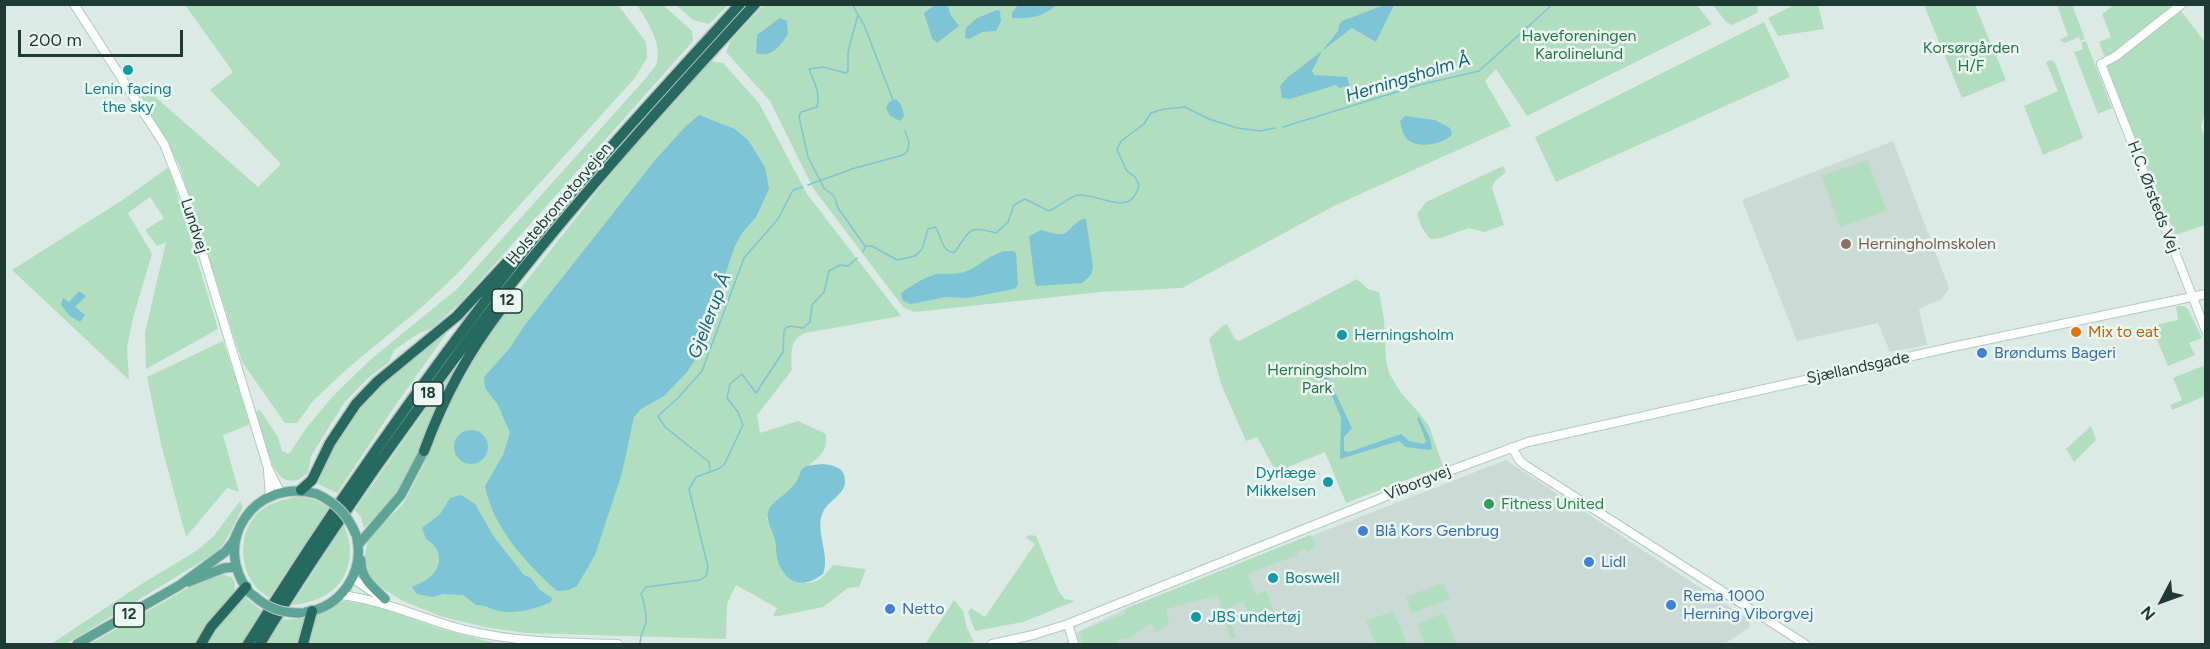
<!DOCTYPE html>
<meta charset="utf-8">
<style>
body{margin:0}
#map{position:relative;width:2210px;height:649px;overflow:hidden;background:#dceae5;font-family:Figtree,sans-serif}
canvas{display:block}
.frame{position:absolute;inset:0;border:6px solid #1d3a34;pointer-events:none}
.north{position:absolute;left:2132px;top:571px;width:60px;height:60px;-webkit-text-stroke:4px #ecf7f2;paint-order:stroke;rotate:229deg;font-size:16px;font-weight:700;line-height:24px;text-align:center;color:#1d3a34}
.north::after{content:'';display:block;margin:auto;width:21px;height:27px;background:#1d3a34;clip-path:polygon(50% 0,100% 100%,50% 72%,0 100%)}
.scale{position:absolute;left:18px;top:30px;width:165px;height:27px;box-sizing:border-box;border:3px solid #1d3a34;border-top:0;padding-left:8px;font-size:18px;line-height:21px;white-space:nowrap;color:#1d3a34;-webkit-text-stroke:4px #ecf7f2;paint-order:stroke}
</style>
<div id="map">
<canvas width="2210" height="649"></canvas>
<div class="frame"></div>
<div class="north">N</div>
<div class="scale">200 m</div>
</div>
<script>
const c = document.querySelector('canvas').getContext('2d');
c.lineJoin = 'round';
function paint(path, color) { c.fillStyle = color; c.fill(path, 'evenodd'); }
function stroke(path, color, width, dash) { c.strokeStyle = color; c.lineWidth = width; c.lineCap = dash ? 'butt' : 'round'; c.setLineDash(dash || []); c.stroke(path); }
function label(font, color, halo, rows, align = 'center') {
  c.font = font + ' Figtree,sans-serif'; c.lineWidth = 5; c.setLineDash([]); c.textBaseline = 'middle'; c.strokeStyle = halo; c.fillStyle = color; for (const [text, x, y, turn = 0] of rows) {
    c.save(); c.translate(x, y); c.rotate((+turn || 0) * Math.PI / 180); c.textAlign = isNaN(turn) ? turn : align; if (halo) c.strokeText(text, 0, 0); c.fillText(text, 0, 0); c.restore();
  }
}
paint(new Path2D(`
 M1893,141l56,147 -7,11 -23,10 8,36 -37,7 -12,-29 -81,18 -55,-141z
 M1506,460l243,160 1,7 -26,17h-661l17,-13 44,-22z`), '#cadad4');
paint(new Path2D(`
 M765,4h931l16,20 -185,92 -31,-47 -11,12 26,45 -175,79 -154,83 -81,4 -187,20 -11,-5 -90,-119 -43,-87 -44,-49 5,-12z
 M2169,4l2,3 -59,46 -8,3 -5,-14 12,-5 -9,-23 12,-9z
 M185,5h433l28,37 1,16 -13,21 -175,193 -37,35 -74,61 -35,33 -16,22h-12l-43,-61 -63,-197 -39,-70 12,-1 106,93 23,-23 -71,-74 23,-18z
 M637,5h26l29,26 1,10 -232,261 -29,26 -14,6 -24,16 -5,12 -22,17 -23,24 -33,53 -3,17 -10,7c-5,1 -10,1 -14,-1 -15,-9 -24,-51 -29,-67l5,-2 18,27 4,14 7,3 18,-27 26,-31 37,-36 88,-72 188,-210c3,-5 10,-11 11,-16 5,-20 -11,-42 -20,-57z
 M676,5h52l-19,19 -16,-4z
 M1713,5h48l-3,1 -1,7 -25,12 -6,-3z
 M1794,5h24l6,24 -46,7 -10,-18z
 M1924,5h51l31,75 -44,18z
 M2057,5h15l13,34 -5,2 -1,-4 -14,6 -6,-3 9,-4z
 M2181,11l24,31v72l-4,12 5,16 -1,83 -30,10 -66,-162 -1,-10 12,-5z
 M1764,22l26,55 -234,105 -21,-45z
 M2086,41l26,67 -14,6 -24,-62 9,-3 -2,-7z
 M2052,60l3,3 28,75 -40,17 -19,-49 34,-15 -12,-29z
 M711,61l12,2 36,40 48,91 94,122 -96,17c-16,7 -14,21 -13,37l-35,45 3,18 38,-12 28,13c3,19 -11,27 -25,36l-3,9 -6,9 -20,16 -5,15 9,22v15l30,27c15,-1 18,-7 27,-18l33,4 -7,18 -11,1 -25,19 -44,9h-6l4,-8 -41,-23 -9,19 -1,35 -200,-6 -42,-6 -44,-11 -37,-15 -34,-21 -6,-18 6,-25 34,-33 20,-38 30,-72 25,-46 46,-64 97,-123z
 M1867,160l20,51 -47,16 -18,-51z
 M1503,166l3,6 -11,9 -3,7 12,37 -20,7 -15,-4 -28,10 -11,1 -8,-11 -5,-14 9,-12z
 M169,167l49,162 -72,40 -1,-36 21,-91 -9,4 -12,-16 19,-12 -14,-21 -22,16 24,41 -19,64 -6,30 2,32 -117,-110 109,-69z
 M1357,279l11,10 11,3 5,27 2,41 3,13 12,20 19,21 9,12 14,40 -97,37 -21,-51 -49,20 -19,-35 -11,4 -25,-57 -12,-45 13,-13 5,-2 8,15 4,2z
 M2176,306h8l4,3 14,29 -13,5 6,12 -27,11 -17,-40 27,-6z
 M447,333l-48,67 -62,93 -19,-9c23,-75 69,-107 129,-151z
 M223,341l28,83 -28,11 16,57 -12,-4 -41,49 -25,-93 -14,-67z
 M463,356c-10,20 -22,38 -30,58 -18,42 -32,86 -69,114l-3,-11 -6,-7z
 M2205,365v31l-33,14 -2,-5 12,-5 -9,-22z
 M2091,426l5,14 -22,22 -7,-12h-2z
 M299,496l16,4 14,7 -60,91c-4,-4 -10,-7 -14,-12 -18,-23 -16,-61 9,-78 11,-7 23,-9 35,-12z
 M240,501l3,6c-9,16 -14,32 -26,45l-151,92h-15l89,-59 56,-34 17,-14z
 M344,525c2,7 6,15 6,23 1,37 -25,54 -58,57z
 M1031,535l5,1 23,56 6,7 10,2 -52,21 -48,9 -7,-19 3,-4 14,9 50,-73 -10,-7z
 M1310,535l6,10 -8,7 -4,-4 -7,4 1,3 -51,19 9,21 10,-4 9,22 -24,9 -7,-21 -16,8 8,29 -6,1 -12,-44 -52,14 3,15 -14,8 -3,-9 -23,15 -11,2v4h-35l-3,-13 45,-17v-5z
 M220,574l12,3 3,6 -1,11 -25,28 -14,22h-105l103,-59z
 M1443,583l7,16 -38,14 -6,-16z
 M244,596l18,15 -20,33h-38l9,-14z
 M954,600l9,11 4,17 7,14 -27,2 -21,-1z
 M344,601l34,5 62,23 55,14 15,1h-202l8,-29z
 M1393,611l14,33h-31l-10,-23z
 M1444,613l12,31h-31l-8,-20z
 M306,618l-7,26h-32l14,-24z`), '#b2dec0');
paint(new Path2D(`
 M936,4l12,1 2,9 9,12 -22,17 -5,-5 -8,-25z
 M1018,5v-1l39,1c-17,12 -24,14 -45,13v-5z
 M1384,5h10l-18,37 -24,-14 -30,23 -10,20 2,4 33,2 3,9 -11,2 -3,-3 -46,14 -8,-1 -2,-12 8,-9 34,-26 16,-20 1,-6 3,-4z
 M997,10l3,1 1,10 -5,10 -14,1 -13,7 -4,-1 1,-10 11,-10z
 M780,18l7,3 1,13c-7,11 -17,25 -32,19l1,-18z
 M896,99c5,5 7,10 8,17l-4,5 -10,-5 -4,-8 3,-6z
 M699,115l36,14 13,11 17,27 4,22 -13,28 -14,16 -7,13 -38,111 -10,15 -23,24 -23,13 -7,8 -12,56 -27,82 -18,31 -8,4 -12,1c-31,-28 -64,-63 -72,-105l18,-31 7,-22 -12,-28 -13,-17 -1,-11 26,-29 14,-22 132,-167 28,-31z
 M1405,116l30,4 15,8 2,6c-7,11 -36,15 -45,5 -4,-5 -6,-12 -7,-18z
 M1082,219h4l7,48 -2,8 -9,8 -45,3 -2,-3 -6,-47 12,-6c31,9 20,3 41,-11z
 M1005,251h8l3,2 2,32 -4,4 -46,9 -22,-1 -35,7 -8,-3 -2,-7c4,-6 29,-19 36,-20 9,-1 17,1 27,-2 16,-5 22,-16 41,-21z
 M79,291l7,5 -11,11 10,8 -5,7 -10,-6 -9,-11 2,-7 6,4z
 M1325,371l27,57 -8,9v14l5,1 52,-18 8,7 15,3 2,-3 -9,-23 2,-1 11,21 2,11 -3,1 -23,-3 -7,-6 -59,18 1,-42 -19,-44z
 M454 447a17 17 0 1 1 34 0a17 17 0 1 1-34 0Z
 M822,464c11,1 23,3 23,17 1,12 -16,20 -21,29 -11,18 7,45 -1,64 -21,16 -39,9 -46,-16 -2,-6 0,-12 -2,-18 -2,-9 -9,-18 -7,-27 3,-16 27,-18 33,-43l5,-4z
 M461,495l14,9 19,33 30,38 7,3 9,12 12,8 -1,4c-15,7 -35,12 -52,9 -8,-2 -14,-6 -23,-6l-13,-10 -20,-1 -11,3 -15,-3 -5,-7c5,-3 12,-5 17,-9 15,-12 13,-30 -3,-39l-4,-11 18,-14 10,-16z`), '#7dc4d6');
stroke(new Path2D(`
 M852,4l12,21 29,75
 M858,15l-10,36v20l-2,2 -23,-6 -14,2c5,14 12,23 8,38l-16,5 -2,5 9,40 16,31 10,8 4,12 27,38
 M1283,127l136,-42 60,-14 74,-67
 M808,185l44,-16 51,-14 5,-5 1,-8 -4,-11
 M863,252l3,-6h6l25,14 18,-4 7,-7 6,-20 7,-2c8,10 4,22 19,26 17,-23 13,-28 42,-20l12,-11 6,-17 11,-6 24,12c9,-4 22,-15 29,-16 24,-1 53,24 61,-10l-4,-8 -8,-6 -10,-21 4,-9 23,-17 7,-11 13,-4 21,-2 24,12 28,9 23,3 15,-3
 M710,470l-1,-8 -44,-35 -7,-11 20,-18 24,-27 42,-113 34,-39 15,-29 10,-3
 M640,644c0,-7 2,-11 5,-18 3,-6 -1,-26 -4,-32l5,-7 54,-7 6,-4 2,-9 -19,-78 7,-12 22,-8 6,-4 19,-40 -5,-13 -11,-14 3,-14 12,-10 14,19 27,-41 1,-21 2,-3 4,-2 13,2 7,-6 2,-17 12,-13 5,-21 11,-6 8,1 9,-8`), '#7dc4d6', 1.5);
const secondary = new Path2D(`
 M74,4l90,140 24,61 80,263 12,24
 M2182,4l-66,52 -15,8 105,267
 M1512,447l7,13 6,5 280,179
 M268,471l2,25
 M352,578l24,16
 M341,595c42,5 79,23 120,34 51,13 104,14 157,15
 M1068,624l6,20
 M992,644l41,-9 35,-11 381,-153 79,-29 429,-96 249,-52`);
const primary = new Path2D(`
 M358,545l43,-50 23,-44
 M361,560c-1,18 12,27 24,39
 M188,582l36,-14 12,-1
 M250,593c-41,-50 5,-117 67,-99
 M306,612c35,-5 58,-39 51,-73
 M77,644l103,-59 45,-33 8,-10 5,-11`);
const highway = new Path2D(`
 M424,451c20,-54 43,-97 78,-143
 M301,490l11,-10 18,-37 26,-39 22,-23 79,-65 53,-57
 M201,644l10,-17 35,-40
 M248,644c83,-134 174,-263 271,-387 69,-88 146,-170 221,-253
 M260,644c35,-59 75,-117 114,-174 50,-70 100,-140 154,-207 72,-89 149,-174 227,-259
 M303,644l9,-33`);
stroke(secondary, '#aecbc2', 10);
stroke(primary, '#bbc4c2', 11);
stroke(highway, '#bbc4c2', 13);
stroke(secondary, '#fff', 8);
stroke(primary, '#5ca495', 9);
stroke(highway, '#26695f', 10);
const primaryBridge = new Path2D(`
 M317,494c19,9 31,21 39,41
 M253,595c14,13 28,18 48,18`);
stroke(primaryBridge, '#bbc4c2', 11, []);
stroke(primaryBridge, '#5ca495', 9);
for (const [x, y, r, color] of [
 [128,70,6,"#0f9aa8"],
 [1846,244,6,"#8d6e63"],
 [2076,332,6,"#e8710a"],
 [1342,335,6,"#0f9aa8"],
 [1982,353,6,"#3f7fe0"],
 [1328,482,6,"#0f9aa8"],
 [1489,504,6,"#2e9e5b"],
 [1363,531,6,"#3f7fe0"],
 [1589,562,6,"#3f7fe0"],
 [1273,578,6,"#0f9aa8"],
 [1671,605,6,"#3f7fe0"],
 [890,609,6,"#3f7fe0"],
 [1196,617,6,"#0f9aa8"]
]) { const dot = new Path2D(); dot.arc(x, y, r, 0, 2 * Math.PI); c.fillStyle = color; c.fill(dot); stroke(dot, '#ecf7f2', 2); }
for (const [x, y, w] of [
 [507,301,30],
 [428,394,30],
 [129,615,30]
]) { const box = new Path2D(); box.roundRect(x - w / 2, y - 12, w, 24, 4.5); c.fillStyle = '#ecf7f2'; c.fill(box); stroke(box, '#1d3a34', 1.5); }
label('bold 15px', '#1d3a34', null, [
 ["12",507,301],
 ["18",428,394],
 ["12",129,615]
]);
label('16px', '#247547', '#ecf7f2', [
 ["Haveforeningen",1579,36],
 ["Karolinelund",1579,54],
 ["Korsørgården",1971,48],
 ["H/F",1971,66],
 ["Herningsholm",1317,370],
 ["Park",1317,388]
]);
label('16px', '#0d838f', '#ecf7f2', [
 ["Lenin facing",128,89,"center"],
 ["the sky",128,107,"center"],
 ["Herningsholm",1354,335],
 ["Dyrlæge",1316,473,"right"],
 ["Mikkelsen",1316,491,"right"],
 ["Boswell",1285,578],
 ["JBS undertøj",1208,617]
], 'left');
label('16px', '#1d3a34', '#ecf7f2', [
 ["H.C. Ørsteds Vej",2153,197,69],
 ["Holstebromotorvejen",559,204,-50],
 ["Lundvej",194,226,72],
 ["Sjællandsgade",1858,368,-12],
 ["Viborgvej",1418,483,-22]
]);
label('16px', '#785e54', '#ecf7f2', [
 ["Herningholmskolen",1858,244]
], 'left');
label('16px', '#c56008', '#ecf7f2', [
 ["Mix to eat",2088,332]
], 'left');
label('16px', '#366cbe', '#ecf7f2', [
 ["Brøndums Bageri",1994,353],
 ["Blå Kors Genbrug",1375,531],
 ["Lidl",1601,562],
 ["Rema 1000",1683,596],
 ["Herning Viborgvej",1683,614],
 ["Netto",902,609]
], 'left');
label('16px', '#27864d', '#ecf7f2', [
 ["Fitness United",1501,504]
], 'left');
label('italic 18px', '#12647b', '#ecf7f2', [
 ["Herningsholm Å",1408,78,-17],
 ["Gjellerup Å",710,316,-69]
]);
</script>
